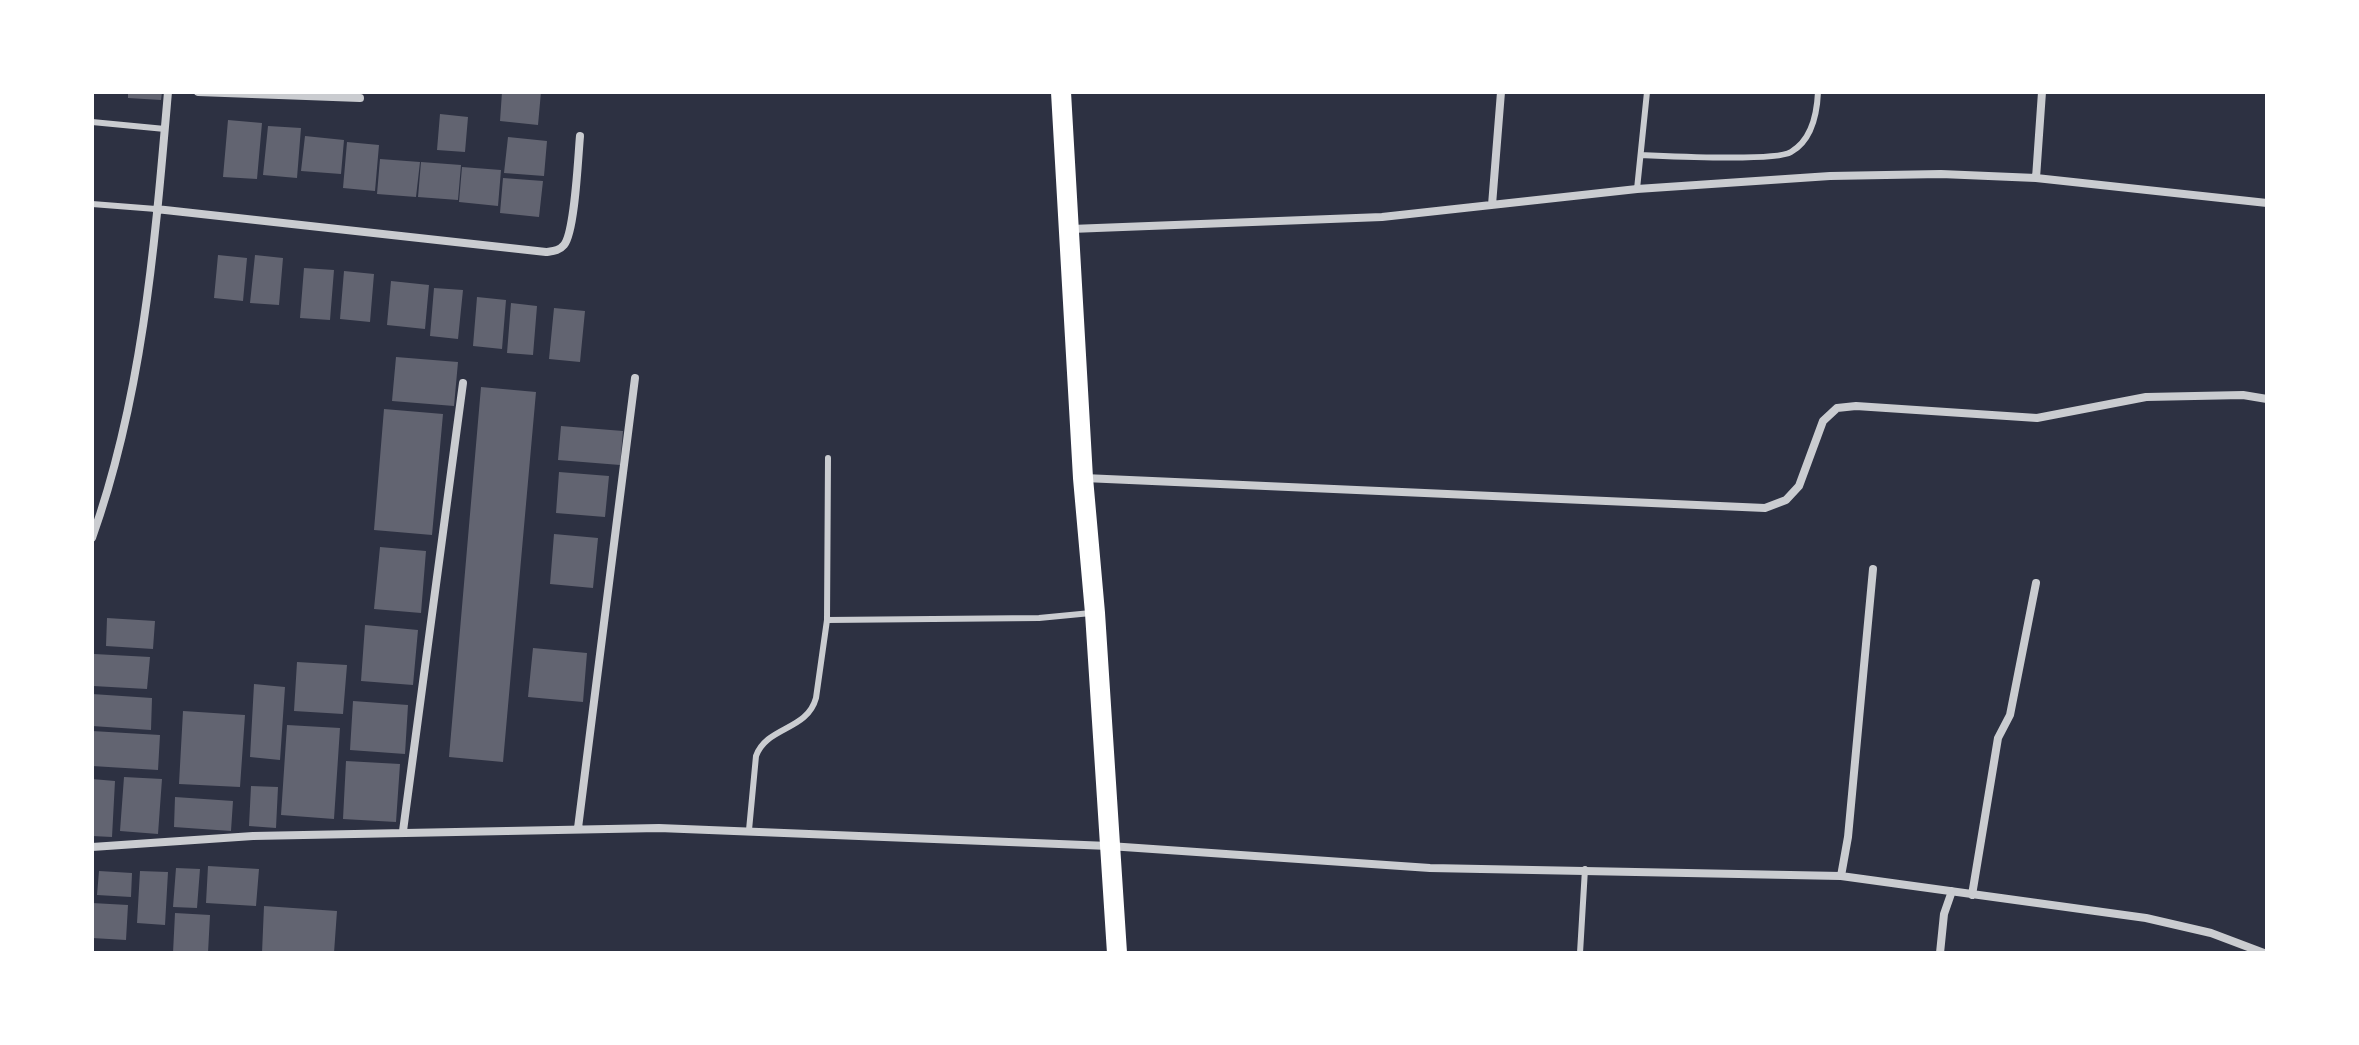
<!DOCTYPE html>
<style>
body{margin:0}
#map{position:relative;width:2359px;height:1045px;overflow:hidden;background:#2d3142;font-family:"Source Serif 4",serif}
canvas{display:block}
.frame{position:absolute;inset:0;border:94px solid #fff;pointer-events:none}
</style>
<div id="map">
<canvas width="2359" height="1045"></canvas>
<div class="frame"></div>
</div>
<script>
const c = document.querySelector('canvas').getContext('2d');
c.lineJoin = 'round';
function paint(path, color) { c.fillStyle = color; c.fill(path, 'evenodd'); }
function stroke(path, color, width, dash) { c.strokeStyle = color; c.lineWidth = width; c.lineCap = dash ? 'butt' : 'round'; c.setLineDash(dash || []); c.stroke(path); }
paint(new Path2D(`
 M128,92h34l-1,8 -33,-2z
 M502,92h39l-3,33 -38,-4z
 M440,114l28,3 -3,35 -28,-2z
 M228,120l34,3 -5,56 -34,-2z
 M268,126l33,2 -4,50 -34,-3z
 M305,136l39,4 -3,34 -40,-3z
 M508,137l39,4 -3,35 -40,-3z
 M347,142l32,3 -4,46 -32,-3z
 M380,159l40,3 -4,35 -39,-3z
 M421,162l40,3 -3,35 -40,-3z
 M462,167l39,3 -3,36 -39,-4z
 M503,178l40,3 -4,36 -39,-4z
 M218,255l29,3 -4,43 -29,-3z
 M255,255l28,3 -4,47 -29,-2z
 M304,268l30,2 -4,50 -30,-2z
 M344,271l30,3 -4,48 -30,-3z
 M391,281l38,4 -4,44 -38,-4z
 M434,288l29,2 -5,49 -28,-3z
 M477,297l29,3 -4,49 -29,-3z
 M511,303l26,3 -4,49 -26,-2z
 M554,308l31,3 -5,51 -31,-3z
 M396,357l62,5 -4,44 -62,-5z
 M481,387l55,5 -33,370 -54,-5z
 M384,409l59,5 -11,121 -58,-5z
 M561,426l62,5 -3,34 -62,-5z
 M559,472l50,4 -4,41 -49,-4z
 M554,534l44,4 -5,50 -43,-4z
 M380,547l46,4 -5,62 -47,-4z
 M107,618l48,3 -2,28 -47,-3z
 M365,625l53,5 -5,55 -52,-4z
 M533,648l54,5 -4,49 -55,-5z
 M94,654l56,3 -3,32 -54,-3z
 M297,662l50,3 -4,49 -49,-3z
 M254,684l31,3 -5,73 -30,-3z
 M92,694l60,4 -1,32 -59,-4z
 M353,701l55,4 -3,49 -55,-4z
 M183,711l62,4 -5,72 -61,-3z
 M287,725l53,3 -6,91 -53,-4z
 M92,731l68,4 -2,35 -66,-4z
 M346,761l54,3 -4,58 -53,-3z
 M124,777l38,2 -4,55 -38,-3z
 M92,779l23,2 -3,56 -20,-1z
 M251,786l27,1 -2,41 -27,-2z
 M175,797l58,4 -2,30 -57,-4z
 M208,866l51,3 -3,37 -50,-3z
 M176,868l24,1 -3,39 -24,-1z
 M99,871l33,2 -1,24 -34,-2z
 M140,871l28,1 -3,53 -28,-2z
 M92,903l36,2 -2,35 -34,-2z
 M264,906l73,5 -3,42h-72z
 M175,913l35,2 -2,38h-35z`), '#626471');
stroke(new Path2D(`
 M92,122l73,7
 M1642,155c25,1 133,7 149,-3 21,-12 26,-38 27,-60
 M1637,189l10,-97
 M92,204l64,5
 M827,620l212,-2 52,-5
 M749,830l7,-74c11,-30 51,-25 60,-58l11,-78 1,-162
 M1580,953l5,-84`), '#caccd0', 6);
stroke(new Path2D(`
 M198,92l162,6
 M2036,178l6,-86
 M1492,205l9,-113
 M156,209l390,43c7,-1 13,-1 18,-7 11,-13 14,-88 16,-109
 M1071,229l311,-12 255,-28 193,-13 111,-2 95,4 231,25
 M1084,478l681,30 21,-8 13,-14 24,-65 14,-13 19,-2 181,12 109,-21 97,-2 24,4
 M92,538c51,-143 63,-296 76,-446
 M578,828l57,-450
 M403,831l60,-448
 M92,847l161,-11 406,-8 450,18 321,22 411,8 305,42 65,15 53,20
 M1841,876l7,-39 25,-268
 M1972,895l26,-157 12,-23 26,-132
 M1940,953l4,-39 8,-23`), '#caccd0', 8);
stroke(new Path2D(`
 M1061,92l22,386 12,135 22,340`), '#fff', 20);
</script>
